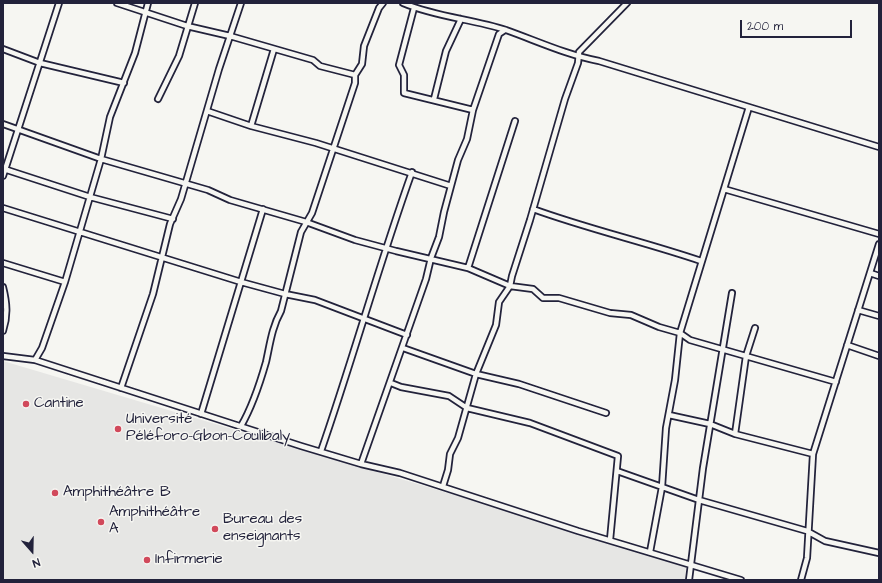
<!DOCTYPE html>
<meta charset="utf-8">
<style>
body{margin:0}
#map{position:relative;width:882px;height:583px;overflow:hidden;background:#f6f6f2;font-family:"Architects Daughter",sans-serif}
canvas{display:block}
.frame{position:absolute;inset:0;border:4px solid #22223b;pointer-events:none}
.north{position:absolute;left:12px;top:531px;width:40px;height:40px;-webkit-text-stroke:3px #f6f6f2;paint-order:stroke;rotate:160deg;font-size:11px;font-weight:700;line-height:16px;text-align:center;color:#22223b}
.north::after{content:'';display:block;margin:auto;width:14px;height:18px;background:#22223b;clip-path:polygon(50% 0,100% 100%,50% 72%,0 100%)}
.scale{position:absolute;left:740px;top:20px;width:112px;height:18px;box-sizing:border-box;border:2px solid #22223b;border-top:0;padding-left:5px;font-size:12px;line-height:14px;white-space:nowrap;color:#22223b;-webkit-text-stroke:3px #f6f6f2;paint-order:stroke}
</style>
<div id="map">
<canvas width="882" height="583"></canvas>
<div class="frame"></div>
<div class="north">N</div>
<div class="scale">200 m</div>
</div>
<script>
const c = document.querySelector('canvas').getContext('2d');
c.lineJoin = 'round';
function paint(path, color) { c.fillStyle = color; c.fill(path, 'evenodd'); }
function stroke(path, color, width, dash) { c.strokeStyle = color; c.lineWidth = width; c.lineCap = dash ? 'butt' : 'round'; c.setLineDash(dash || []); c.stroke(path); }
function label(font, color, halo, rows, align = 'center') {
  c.font = font + ' "Architects Daughter",sans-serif'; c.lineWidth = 3; c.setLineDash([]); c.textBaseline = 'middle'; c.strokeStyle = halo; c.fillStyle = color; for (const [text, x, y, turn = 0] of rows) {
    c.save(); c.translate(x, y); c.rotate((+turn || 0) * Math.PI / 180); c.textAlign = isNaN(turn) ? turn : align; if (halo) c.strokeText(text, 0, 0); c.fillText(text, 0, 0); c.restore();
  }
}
paint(new Path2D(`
 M3,361l462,137 221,69 -1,13h-682z`), '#e6e6e4');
const minor = new Path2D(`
 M117,3l70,23 43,10 83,24 7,6 35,9
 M403,3c33,14 69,16 103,27 31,11 61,25 93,31l280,86
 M414,8l-15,57 5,10v18l69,17
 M3,49l37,14 84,20
 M158,99l21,-43 16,-53
 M434,99l12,-48 15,-32
 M207,111l44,15 65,17 135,43
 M3,124l98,35 107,31 22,10 76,22 49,18 41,11 72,17 42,18 23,3 10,9h16l51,15 21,2 28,12 21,6 10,7 146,42
 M251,126l23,-77
 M4,169l86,28 83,22
 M3,176l56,-173
 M724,189l155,45
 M3,208l238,74 44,12 30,6 92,35
 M533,209c55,20 112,33 168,52
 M3,263l62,19
 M468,268l47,-147
 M870,273l9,3
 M3,287c4,16 5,29 0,44
 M858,310l21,6
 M847,345l32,11
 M403,348l73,26 43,10 87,29
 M3,356l32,4 266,86 60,18 39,9 178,58 163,49
 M35,360l7,-12 23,-66 36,-123 9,-42 25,-64 13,-50
 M391,383l10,4 48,9 18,12 63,15 88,33 -8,84
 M121,388l32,-94 17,-70 11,-25 38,-130 22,-66
 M201,414l62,-205
 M669,415l41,9 25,10 78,20
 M241,426c11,-19 19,-43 25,-64 4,-18 6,-35 15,-51l20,-79 11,-19 43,-130v-8l7,-11 2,-18 15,-38 4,-5
 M735,434l11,-78 9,-28
 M321,451c32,-92 58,-187 91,-279
 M361,464l65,-185 5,-21 8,-21 5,-25 14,-52 9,-21 6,-29 26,-76 6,-4
 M617,471l82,29 108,31 18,10 54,12
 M443,486l5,-16 2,-16 8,-16 18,-64 20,-49 3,-23 11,-16 2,-10 18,-56 35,-121 13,-36 1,-11 48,-49
 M650,552l12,-65 4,-59 9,-48 5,-47 69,-226
 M689,580l14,-112 29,-175
 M801,580l6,-22 6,-104 66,-210`);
stroke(minor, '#22223b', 8);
stroke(minor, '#f6f6f2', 4.5);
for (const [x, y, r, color] of [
 [26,404,4,"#d1495b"],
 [118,429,4,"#d1495b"],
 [55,493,4,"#d1495b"],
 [101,522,4,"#d1495b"],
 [215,529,4,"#d1495b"],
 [147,560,4,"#d1495b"]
]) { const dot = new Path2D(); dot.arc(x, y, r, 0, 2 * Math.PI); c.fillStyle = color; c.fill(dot); stroke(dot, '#f6f6f2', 1.5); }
label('15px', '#22223b', '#f6f6f2', [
 ["Cantine",34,404],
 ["Université",126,420],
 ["Péléforo-Gbon-Coulibaly",126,437],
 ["Amphithéâtre B",63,493],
 ["Amphithéâtre",109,513],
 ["A",109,530],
 ["Bureau des",223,520],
 ["enseignants",223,537],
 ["Infirmerie",155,560]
], 'left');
</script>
